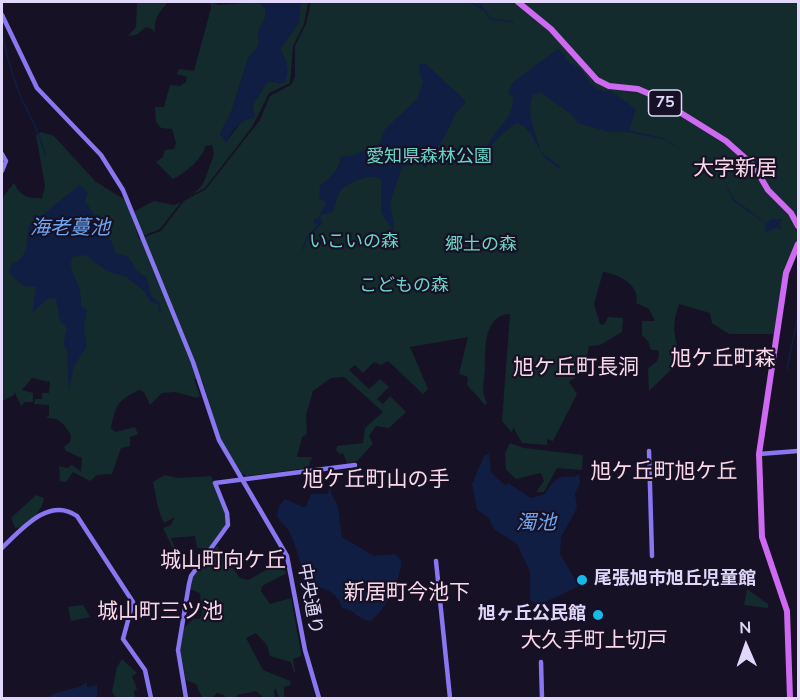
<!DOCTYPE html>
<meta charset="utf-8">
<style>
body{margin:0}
#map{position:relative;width:800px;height:700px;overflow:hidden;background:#161124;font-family:"Nunito Sans",sans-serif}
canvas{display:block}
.frame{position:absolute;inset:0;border:3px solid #e0d7fb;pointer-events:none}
.north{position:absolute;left:716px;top:616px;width:60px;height:60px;-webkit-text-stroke:4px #161124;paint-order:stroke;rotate:358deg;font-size:16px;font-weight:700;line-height:24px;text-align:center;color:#e0d7fb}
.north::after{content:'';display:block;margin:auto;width:21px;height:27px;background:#e0d7fb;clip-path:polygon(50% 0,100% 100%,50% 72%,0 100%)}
</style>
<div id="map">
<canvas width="800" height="700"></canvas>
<div class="frame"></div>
<div class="north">N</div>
</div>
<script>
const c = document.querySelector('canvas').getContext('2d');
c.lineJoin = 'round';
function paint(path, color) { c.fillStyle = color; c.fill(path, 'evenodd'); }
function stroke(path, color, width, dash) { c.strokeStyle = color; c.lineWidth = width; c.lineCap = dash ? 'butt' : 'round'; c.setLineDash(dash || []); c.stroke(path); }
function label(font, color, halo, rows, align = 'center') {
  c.font = font + ' "Nunito Sans","Noto Sans JP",sans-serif'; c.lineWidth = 4.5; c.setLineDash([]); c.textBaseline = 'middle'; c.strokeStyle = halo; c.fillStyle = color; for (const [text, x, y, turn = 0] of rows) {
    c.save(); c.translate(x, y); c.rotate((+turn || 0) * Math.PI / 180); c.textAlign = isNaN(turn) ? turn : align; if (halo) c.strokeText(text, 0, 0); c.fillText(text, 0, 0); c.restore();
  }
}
paint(new Path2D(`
 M137,2h31c-9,10 -15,18 -13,32l-3,-5 -6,-2 -10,8 -8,1 8,-9z
 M210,2l9,3 39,-3 7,6v10l-7,14 2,9 -3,7 -9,11 -16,51 -12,24 6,8 16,-21 13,-4 -3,-11 15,-24h18l2,-13 -7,-20 15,-21 6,-26h7l-4,22 -11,22 -3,37 -21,10 -17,34 -47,61 -19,10c15,-8 18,-14 23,-30 3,-9 7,-13 3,-23l-7,1c-2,13 -20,27 -32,33l-17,-17 7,-5 2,-7 9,-1 2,-6 -4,-14 -11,-1 -5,-6 -1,-15h9l6,-22 10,1 6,-4 1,-5 -10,-3 2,-5 15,2 17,-63z
 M311,2h487v240l-11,22 -11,70h-47l-17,-11 -2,-10 -31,-9c-9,27 -3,31 1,57l-31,30 -1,-23c7,-5 13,-8 10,-18h-7l-3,-9 -6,-6v-14h13l-6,-12 -13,-6c6,-17 -19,-30 -33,-31l-9,32 6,20 4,1 4,-8 15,1 -1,14 -22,13 -11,1 -3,15h-4l-6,16 -7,5 8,12 -24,47 -6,-2v6l-25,-2 -9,-16 -1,6 -10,-12 8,-107c-26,1 -25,34 -25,53 0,15 -5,21 2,36l-2,2 -18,-20 1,-8 -9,-3 9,-37 -58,10 18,42 -5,5 -35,-33 -7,4 -7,-3 -11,11 -8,-8 -6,5 20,19 11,-10 9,8 -12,12 6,5 7,-8 16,16 -17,16 -13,-2 -7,10 4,8 -16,17 -10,2 -4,-10 -3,1 -4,-4 1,-4 26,-3 2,-15 18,-16 -39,-35 -13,1 -18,13 -7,24 1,19 -5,3 -5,20h15l-4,11 -62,8 -5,-3 -20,-32 -19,-62h-8l6,17 -3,2 -22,-6 -13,1 -12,12 -6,-13 -5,-2c-22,11 -23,15 -28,38l4,4 20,-5 3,7 -8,3v9l-9,2 -9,26 -15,1 -7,6 -17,-9 -7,10 -6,-1 -1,-15 8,2 5,-3 9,7 1,-14 -16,-7 -2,-4 6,-5 1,-7c-8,-12 -11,-18 -26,-17l4,-2v-11l-15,-1 1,-5h7v-6h7l1,-11 -18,-4 -10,12 11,3v9h-8l-4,4 -7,-15v4l-12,6v-203l12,-15c6,13 14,16 28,15l3,-12 -9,-51 5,-3 13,4 42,46 31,19 12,38 22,-8 23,-30 22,-12 54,-69 10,-24 21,-11 4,-8v-31l11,-22z
 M154,201l20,4 7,-3 -21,27 -17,7 -10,-24z
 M510,443l14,5 59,7 -1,15 -25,-2 -13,24h-8l8,-11 -3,-8 -25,6 -10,-9 -1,-17z
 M165,475l13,3 33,-2 16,37v12l-16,24 -14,-1 -2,-12 -24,2 9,22 -2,-1 -15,-31 8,-3 4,-8 -11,6c-7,-14 -8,-27 -11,-41z
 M36,495l8,3c-1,12 -17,30 -29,30l-4,-10z
 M217,546l23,32 8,2 29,-16 10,9 -25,13 -1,5 9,13 21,-6 10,55v3l-8,3 2,13 -1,1 -3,-11 -21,-6 -3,-11 -11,-12 -10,5 17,32 27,11 1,4 -7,2v10l-5,1 -3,-9h-2l1,9h-11l-8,-7 -19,4v3h-11l-2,-3 -7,-2 -5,5h-10l-6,-14 -10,-4 -6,-32 2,-18 11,-11h7l2,-6 -2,-20 -10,-4 2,-13 11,-13h7l-1,-7z
 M747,589l21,15v4l-24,-3z
 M83,605l7,12 -19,4 -3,-14z
 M122,659l15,14 -5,3 5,13 -3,2 1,7h-19l-4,-6 5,-25z`), '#142b2d');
paint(new Path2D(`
 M258,2h43l-2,21 -19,26c6,10 11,22 5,33l-6,2 -6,-3 -6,2 -15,23 3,11c-14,2 -23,13 -29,26l-6,-9 12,-24 16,-51 9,-11 2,-7 -1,-9 7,-14v-10z
 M558,49l7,6 1,5c5,3 13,7 16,11 9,12 11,21 29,20l25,18 -7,21 34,8 31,20 14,-2 7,7 18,35 33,25 5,-4h11l-3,5 3,6 -6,-2 -11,5 1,-9 -33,-23 -18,-38 -7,-6 -14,1 -31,-19 -37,-7h-17l-31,-9 -7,-9 -31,-22 -7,3c-8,15 4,42 8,57l20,15 -2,2c-6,-5 -14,-10 -18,-17 -7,-11 -10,-24 -24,-29 -14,9 -32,24 -33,42 -1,-35 31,-40 29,-68l-5,-3 5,-12z
 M420,64h6l39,36v3l-11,13 -4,11 -25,42 -5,-7 -18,5 -12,36 4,22 -2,15v-11l-11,-16v-34c-10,-6 -34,3 -41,13 -4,6 -4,13 -7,20l-12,3 -1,3 3,5 -14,13 -9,20 6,-18 12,-14h-5l1,-5 4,-1 8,-15 -7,-5 1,-12c9,-8 21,-17 20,-29l14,-2 26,-12 5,-14 32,-30 6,-17 -4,-11z
 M79,185l9,7 -3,9 24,35 7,17 13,4 7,13 11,8 4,18 8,7 3,11 -3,-3 -1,-7 -8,-3 -6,-10 -18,-14 -19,-6 -22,-16 -13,2c-4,16 6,21 8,34 1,5 1,10 1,15l6,4 -3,18 3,18 -14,22 -4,26 -2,-44 -4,-6 4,-15 -7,-9 -4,-21 -8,-1 -16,15 4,-26 -13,-1 -15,-14 4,-8c16,-5 15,-23 16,-37z
 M489,454l2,19 15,13 2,-3 23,15 14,-4c8,-14 13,-19 29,-17l5,-3 1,9 -5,10 2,15 -16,29 -1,17 19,32 -40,19 -9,-5v-28l-13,-28 -23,-15 -6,-12 -11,-7 -5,-26 12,-28z
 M330,480l1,13 7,14 4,30 32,19 21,-2 6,6c1,17 -16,52 -31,61 -12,-1 -16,-12 -28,-13 -4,-17 -21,-23 -38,-22 -2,-20 -7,-37 -15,-55 -3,-5 -9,-9 -12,-15l2,-10 6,-7 18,8 3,-1 5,-12h17z
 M87,682v5l10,-2v13h-49c9,-9 28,-7 39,-16z`), '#111e43');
stroke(new Path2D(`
 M470,2l12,7
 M478,2l13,17 22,3
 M2,35c5,20 10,41 18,60 9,20 21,40 25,60
 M787,369l11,-54`), '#111e43', 1.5);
stroke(new Path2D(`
 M2,15l35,73 64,67 22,35 70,172 26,78 68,116 18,94 14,48
 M2,154l4,7 -4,10
 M649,451l3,105
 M759,454l39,-3
 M2,548c19,-18 47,-52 75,-32l56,86 -10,37 22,31 6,28
 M436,561l14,137
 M541,662l1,36
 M186,698l-8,-48 11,-66 2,-8 37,-51 -1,-12 -12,-30 140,-18`), '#8977f2', 4.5);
stroke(new Path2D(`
 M518,2l33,27 46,51 12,6 29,3 14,6 74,46 28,25 14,24 23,23 7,13
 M790,698l-3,-87 -25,-74 -3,-83 27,-181 12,-29`), '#ce69f1', 6);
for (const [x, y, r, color] of [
 [582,580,6,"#16bae8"],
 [598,615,6,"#16bae8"]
]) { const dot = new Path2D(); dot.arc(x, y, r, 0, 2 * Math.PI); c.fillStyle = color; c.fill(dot); stroke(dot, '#161124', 2); }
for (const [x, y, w] of [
 [665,103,33]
]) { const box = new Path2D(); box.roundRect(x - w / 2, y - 13, w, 26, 4.5); c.fillStyle = '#161124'; c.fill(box); stroke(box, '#e0d7fb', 1.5); }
label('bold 16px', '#e0d7fb', null, [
 ["75",665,103]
]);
label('18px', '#6ad5c7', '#161124', [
 ["愛知県森林公園",429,158],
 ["いこいの森",354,243],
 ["郷土の森",481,246],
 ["こどもの森",404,287]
]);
label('bold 18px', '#e0d7fb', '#161124', [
 ["尾張旭市旭丘児童館",594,580],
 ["旭ヶ丘公民館",586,615,"right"]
], 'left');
label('18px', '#e0d7fb', '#161124', [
 ["中央通り",309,599,80]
]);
label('italic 20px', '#6fa5f1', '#161124', [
 ["海老蔓池",70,229],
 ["濁池",536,524]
]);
label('21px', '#fbd9eb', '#161124', [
 ["大字新居",735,170],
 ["旭ケ丘町森",723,360],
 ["旭ケ丘町長洞",576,369],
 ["旭ケ丘町旭ケ丘",664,473],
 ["旭ケ丘町山の手",376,481],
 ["城山町向ケ丘",223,562],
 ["新居町今池下",407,594],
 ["城山町三ツ池",160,613],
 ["大久手町上切戸",594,642]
]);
</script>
